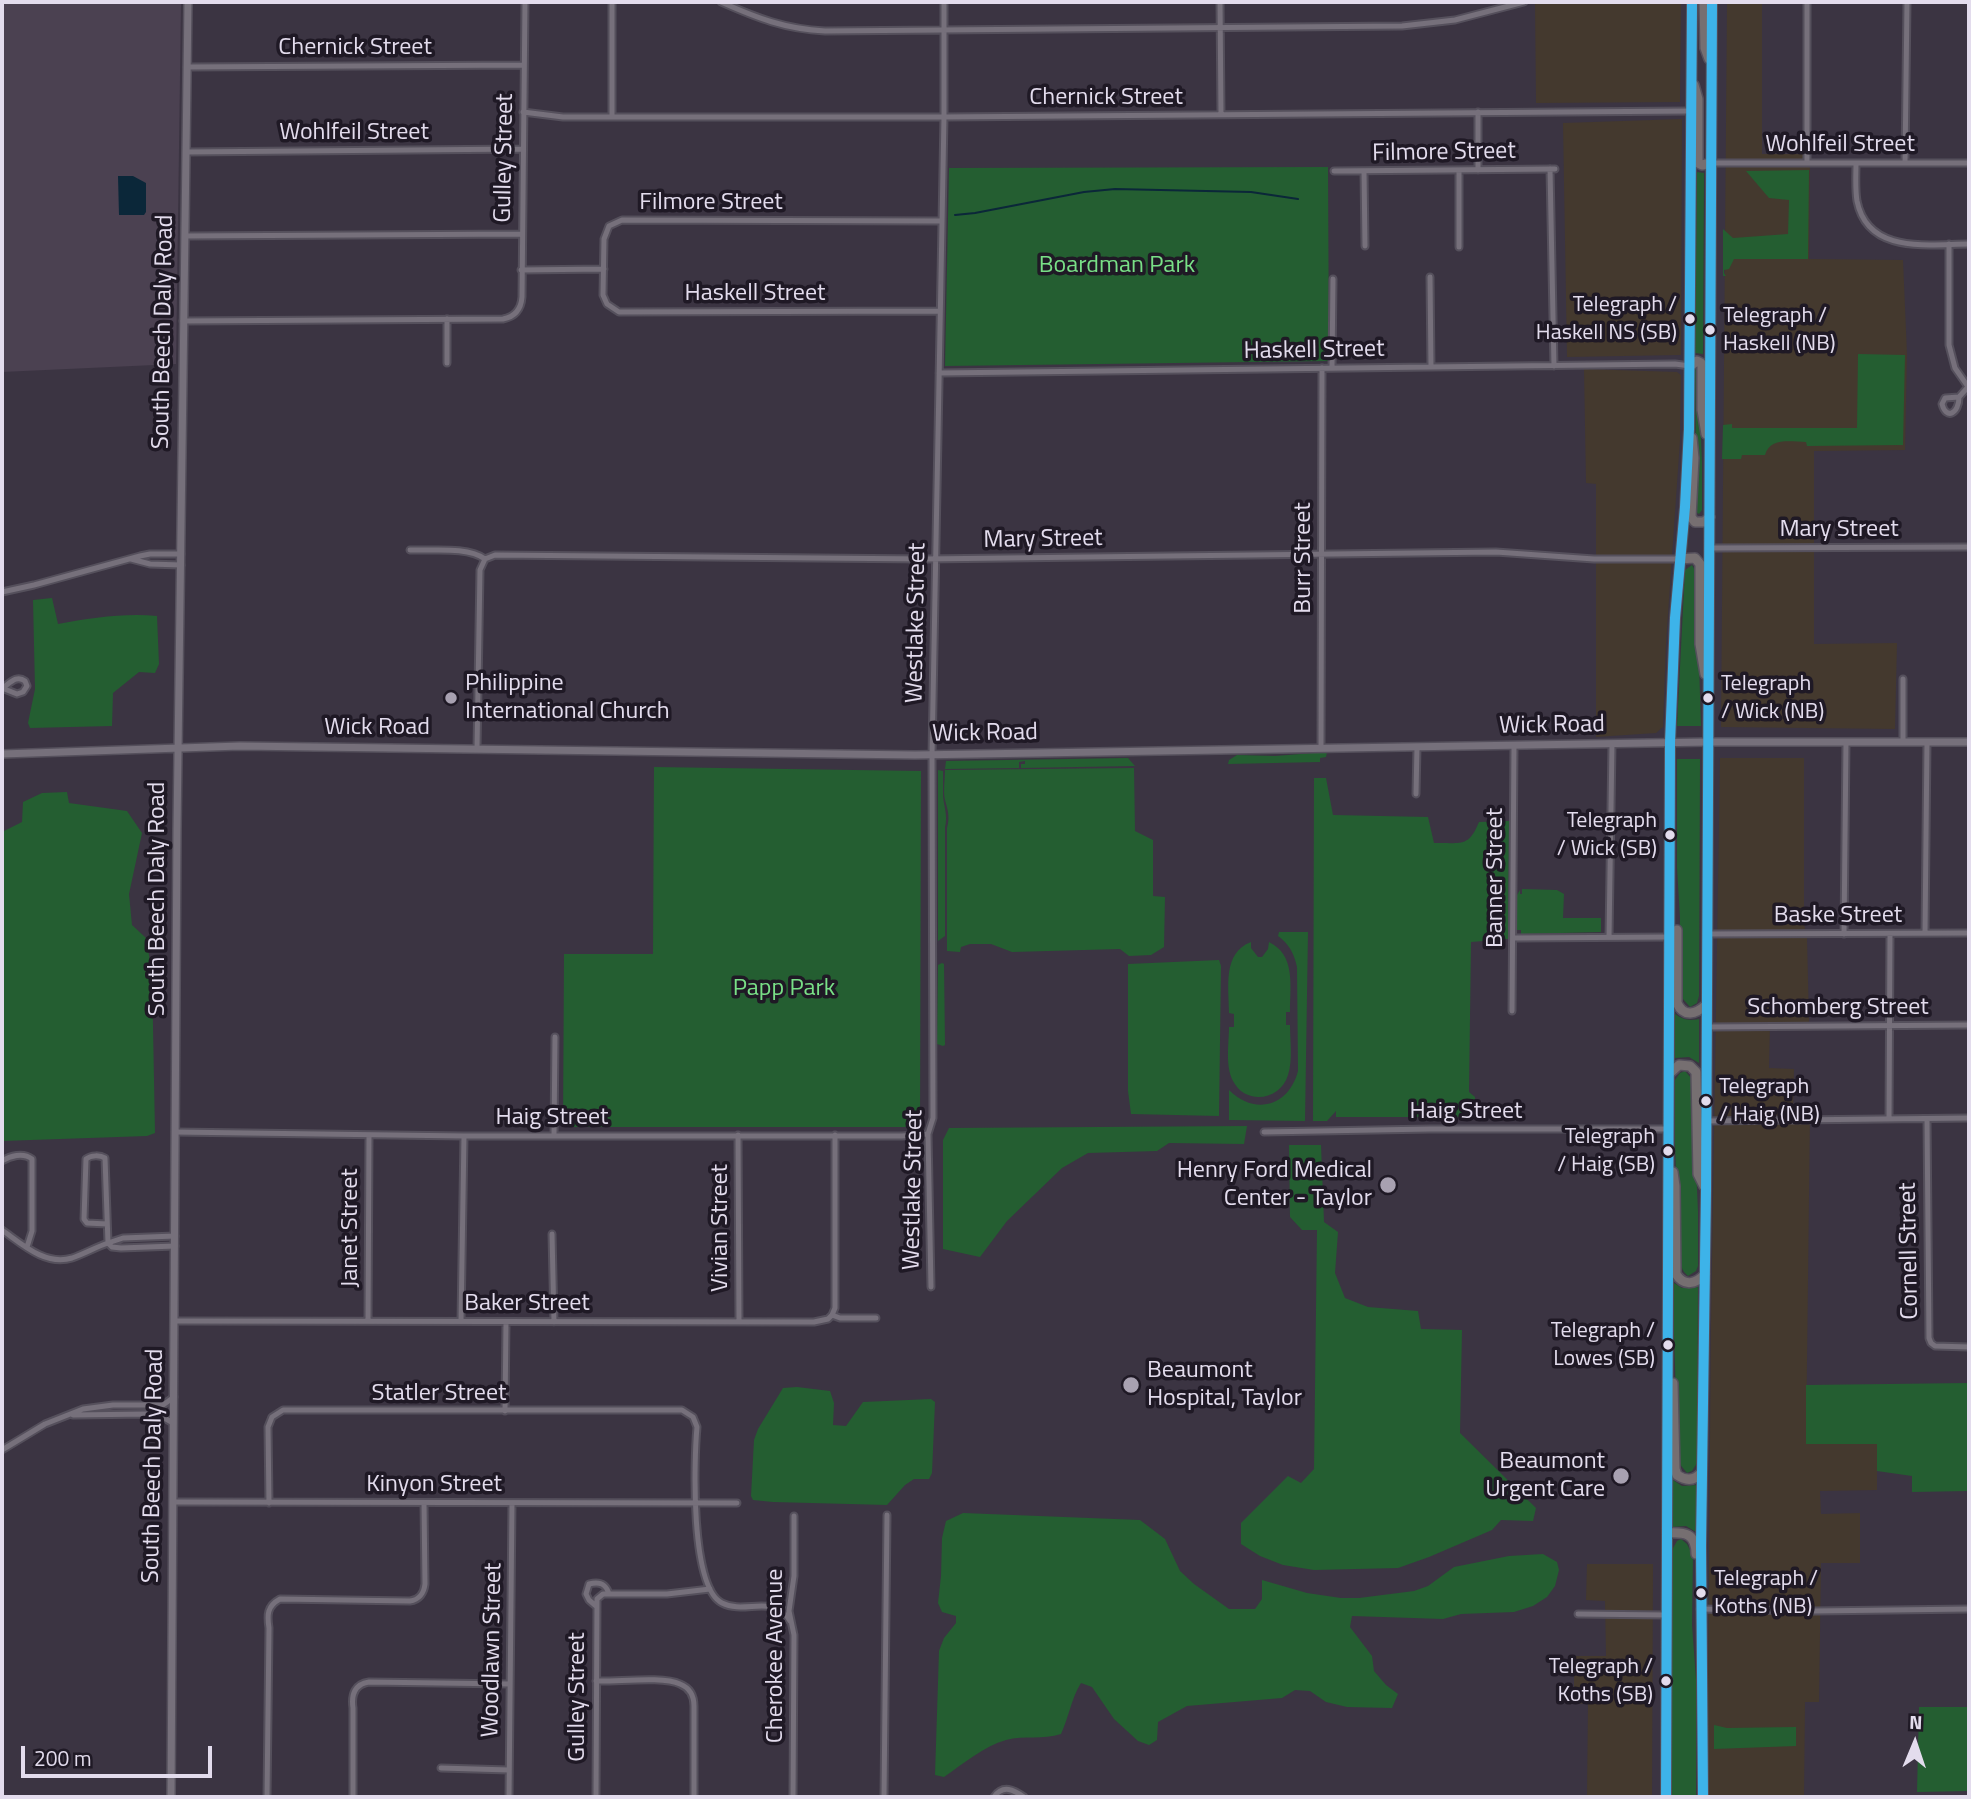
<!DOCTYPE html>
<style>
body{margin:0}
#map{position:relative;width:1971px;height:1799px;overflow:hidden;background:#3b3442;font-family:"Titillium Web",sans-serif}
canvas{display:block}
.frame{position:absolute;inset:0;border:4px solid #e3dced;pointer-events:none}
.north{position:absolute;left:1880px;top:1708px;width:70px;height:70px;-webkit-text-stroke:5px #1f1925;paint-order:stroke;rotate:2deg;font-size:19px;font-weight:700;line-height:28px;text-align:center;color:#e3dced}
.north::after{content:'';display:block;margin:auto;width:24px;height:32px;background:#e3dced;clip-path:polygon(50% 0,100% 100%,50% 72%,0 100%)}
.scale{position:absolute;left:21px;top:1746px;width:191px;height:32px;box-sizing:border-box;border:4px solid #e3dced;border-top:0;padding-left:9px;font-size:21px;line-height:24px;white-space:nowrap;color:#e3dced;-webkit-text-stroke:5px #1f1925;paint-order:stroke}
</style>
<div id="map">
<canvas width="1971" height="1799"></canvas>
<div class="frame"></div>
<div class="north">N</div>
<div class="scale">200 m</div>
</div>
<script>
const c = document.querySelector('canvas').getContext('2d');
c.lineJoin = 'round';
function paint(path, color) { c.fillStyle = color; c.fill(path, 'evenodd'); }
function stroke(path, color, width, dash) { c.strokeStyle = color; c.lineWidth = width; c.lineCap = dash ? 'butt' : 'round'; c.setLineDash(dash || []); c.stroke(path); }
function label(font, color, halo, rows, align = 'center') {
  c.font = font + ' "Titillium Web",sans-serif'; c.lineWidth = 7; c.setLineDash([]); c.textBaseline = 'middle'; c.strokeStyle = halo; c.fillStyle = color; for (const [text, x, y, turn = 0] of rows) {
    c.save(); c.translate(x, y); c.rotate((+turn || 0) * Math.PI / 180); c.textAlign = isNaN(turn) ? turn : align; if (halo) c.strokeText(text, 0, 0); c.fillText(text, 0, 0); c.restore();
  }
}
paint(new Path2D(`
 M1535,2h146l-1,100 -144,1z
 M1727,2h35v152h48l-1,105 94,1 4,94 -2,96 -91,1v193l83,-1 -2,86 -174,-2z
 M1682,119l-1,236 -114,2 -4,-234z
 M1584,369l93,3 4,3 -1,65 -14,203 -3,84 -7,6 -60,4v-253l-10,-1z
 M1720,758h84v166l3,14 2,84h-39l-1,46 25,1 -1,45h17l-4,330h71v46l-57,1 1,23 39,-1v50h-39l-2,139h-14l-1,95h-97l4,-475z
 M1587,1564h66l-1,233h-65l1,-93 -14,-1v-47h32l-1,-55 -19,-1z`), '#44392e');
paint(new Path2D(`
 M2,2h179l-5,362 -174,8z`), '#4b4151');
paint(new Path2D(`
 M1328,167l1,194 -384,5 4,-198z
 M1809,170l-1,89h-74l-5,10 -5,1v3l2,3h-3v-47l10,9 55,-4 1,-34 -20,-2 -23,-27z
 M1697,172l7,1 -1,181 -8,-1z
 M1858,354l47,1 -2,90 -96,1 -1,-4c-15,0 -36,-5 -41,13h-23l-1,4h-19l1,-34 9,-1v4h125z
 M1695,369h3l4,93v48l-3,4 -3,-2 -1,-5 1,-49z
 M1692,565l4,7 5,154h-24l8,-156z
 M52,598l6,26c32,-6 67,-11 99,-8l2,48 -4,9 -16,-1 -26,21 -1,33 -82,2 -2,-5 7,-34 -2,-89z
 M1327,752l-1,5 -6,1v4l-92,2 1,-4 8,-5 38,1z
 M1128,758l7,8 -114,2v-4h4v-3l-6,1v6l-74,1 1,-8z
 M1677,759h23l-1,237 -2,7 -7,4 -7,-8 -4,-9 1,-72 -3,-50z
 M654,767l267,4 -1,356h-357l1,-173h89z
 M1134,768l1,63 18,9v56l12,1 -1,50 -13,8 -22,1 -9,-7 -108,3 -21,-8h-21l-9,3 -1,5 -13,-1v-123c3,-10 1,-18 -2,-28 -2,-9 0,-20 0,-30z
 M938,770l5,1c0,8 0,17 0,25 1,11 5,20 2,31v109l-7,5z
 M1314,778h12l7,37 95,2 6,26c26,-1 34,6 45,-21l30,-1 -1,118 -37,3 -2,150 6,5 1,20h-140v-6l-9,10h-14z
 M67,792l2,11 58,8 15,22 -13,61 3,31 14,13 6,34 3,161 -8,3 -145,5v-312l2,2 18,-9 1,-20 19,-9z
 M1522,889l35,1 7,4 -1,24h38v14l-80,2v-4h-4v-35l3,-5v4h2z
 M1279,932h29l-3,189 -76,-1v-30c26,26 60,16 69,-19l-1,-104c-3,-14 -8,-23 -19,-31z
 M1251,942v6l7,9h4l6,-8 1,-7c27,13 21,44 21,70h-4v13h4c0,16 3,35 -2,50 -7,25 -42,31 -55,6 -8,-15 -4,-38 -4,-54h5v-13l-5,-1c0,-25 -7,-60 22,-71z
 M1219,960l2,6 -2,150 -88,-2 -3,-23v-127z
 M942,963l2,1 1,81 -2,1 -6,-2 1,-79z
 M1675,1014c9,6 14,7 24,5v44l-10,-6 -14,1z
 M1685,1071l7,8 6,132v55l-2,5 -8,5 -4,-4 -5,-9 -4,-119v-64l5,-7z
 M1247,1126l-3,18 -75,-1 -12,8 -69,2 -26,15 -55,53 -27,36 -37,-8v-109l6,-12z
 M1289,1145h32l3,77 14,10 -3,41 10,25 23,9 50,4 3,18 41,1 -2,103 76,75 -3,13 -32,-1 -9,10 -63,27 -31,11 -84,2 -31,-5 -23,-9 -19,-12v-21l47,-47 13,7 13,-14 3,-239h-15l-12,-13z
 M1674,1283l8,5 16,-1 -1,176 -5,8 -5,2 -9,-11 -4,-128z
 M1969,1383v108l-57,1v-16l-35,-5v-27h-71v-59z
 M797,1387l33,4 4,12 -1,22 13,1 17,-24 68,-3 4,3 -3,71 -3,6h-15l-9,6 -18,20 -114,-3 -20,-2 -2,-4 3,-56 4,-11 25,-41z
 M1673,1480l9,6 15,-1 -1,47 -10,-6 -14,1z
 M963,1513l177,7 25,19 15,32 14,13 35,25h26l7,-10v-19l45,13 34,5h18l55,-7 14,-5 26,-19 55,-11 34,-2 14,8 2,8 -4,16 -8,11 -14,9 -19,6 -53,2 -18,5 -91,-3 -2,11 22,29 2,15 12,14 12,9 -6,14 -45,-1 -21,-5 -16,-11 -15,-1 -13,8 -95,8 -29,16 -1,18 -8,5 -11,-4 -24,-22 -22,-32 -11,-4c-10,16 -12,34 -20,51 -18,6 -37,1 -55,6 -22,6 -43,24 -62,37l-9,-2 4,-124 5,-13 12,-15v-7l-14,-4 -4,-9 3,-27 1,-38 4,-17z
 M1681,1539l6,5 6,12 -1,69 4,54v118h-24v-247l5,-9z
 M1919,1707h50v84l-52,1z
 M1714,1725l13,3 69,-1v19l-82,3z`), '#245e31');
paint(new Path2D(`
 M118,176h15l13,7v29l-2,3h-25z`), '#0b2739');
stroke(new Path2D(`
 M955,215l20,-2 109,-21 31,-3 136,3 47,7`), '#0b2739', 2);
const minor = new Path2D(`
 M612,2v115
 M721,2c36,16 64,27 104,29l577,-5 53,-6 69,-18
 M1220,2l1,112
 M187,67l337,-2
 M523,112l40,5h381l746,-6
 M186,152l337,-3
 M1711,163h258
 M1807,163v-161
 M1856,163c0,12 -1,26 1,38 11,54 72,43 112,43
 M1905,163l2,-161
 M1550,169l4,197
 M1459,170v77
 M1478,170v-58
 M1334,171l221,-2
 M1364,171l1,75
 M185,236l336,-2
 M1949,244v101l6,23 14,20
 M521,270l83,-1
 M1430,277l1,90
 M940,311l-321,1 -12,-8 -4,-9 1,-56 5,-13 13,-6 320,1
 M447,319v44
 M183,321l320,-2c11,-2 18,-9 19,-22l3,-295
 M1332,368l1,-89
 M939,373l736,-9 15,2
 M1959,397l-14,1 -3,6c4,16 17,10 17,-7l9,-10
 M1710,548l259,-1
 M410,550c21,1 58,-4 75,9
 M131,559l19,5 31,1
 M485,559l10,-4 430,4 571,-7 98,7h85
 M2,592l32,-7 106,-29 10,-2h31
 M2,688l15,6 6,-2 4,-6 -2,-5c-8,-6 -14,1 -21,6
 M1903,742v-63
 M477,748l3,-178 5,-11
 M1321,748l1,-380
 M1416,794l1,-47
 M1925,933l2,-191
 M1707,934l262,-1
 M1844,934l2,-192
 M1609,937l3,-193
 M1514,938l157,-1
 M1512,1011l2,-265
 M1707,1027l262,-2
 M1889,1119l1,-185
 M1927,1119l2,219 2,5 4,3 34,1
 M1706,1121l263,-3
 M175,1132l289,4h438l26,-2
 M1264,1132l166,-3h239
 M554,1135l1,-98
 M738,1135l1,186
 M2,1161c8,-5 21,-9 30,-2v72l-5,16
 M2,1230c20,14 43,36 70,28 12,-4 24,-11 36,-15l-3,-85c-5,-3 -14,-3 -19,1l-2,60 3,4 20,1
 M552,1234l2,88
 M175,1246l-54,2 -9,-1 -4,-4 15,-5 52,-2
 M931,1287l-3,-153 5,-16 -1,-364 12,-637v-115
 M832,1315l3,-7v-173
 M175,1321l639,1 14,-3 4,-4 8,3h36
 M368,1321l1,-186
 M461,1321l3,-185
 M505,1411l1,-89
 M73,1415l75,-1 13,2 12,7
 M2,1450l43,-26 38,-15 30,-4h50l11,-8
 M173,1502l564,1
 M269,1503l-1,-76 4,-10 11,-7h399l11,7 4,10c-3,33 -7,160 25,176 23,12 52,-10 68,18
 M596,1606l-7,-6 -3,-6 3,-10c11,-3 17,0 20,10
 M1700,1609l114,2 155,-2
 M1578,1614l88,1
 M596,1681c21,1 67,-5 84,3 10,4 14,12 14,22v91
 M441,1768l68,2
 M267,1797l2,-169c-2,-13 -2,-22 11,-29l130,2c9,-1 14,-8 15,-17l-1,-81
 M353,1797v-89c-2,-14 2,-24 16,-26l141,2
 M509,1797l3,-294
 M596,1797l1,-198 6,-5h64l43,-5
 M793,1797l1,-162 -5,-24 5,-35v-60
 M884,1797l3,-282
 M994,1797c9,-13 20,-7 30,0`);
const tertiary = new Path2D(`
 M2,754l238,-8 675,9 794,-13h260
 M171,1797l6,-969 11,-826`);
const primary = new Path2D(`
 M1704,2l1,46 4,11
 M1694,85l4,14v64l4,2 9,-2
 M1690,366l7,-5 4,2 1,3v44l4,24
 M1692,438l2,20 -3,59 4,5h9l6,-5
 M1679,559l16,-1 5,6v80l5,30
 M1677,930v73c7,15 19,11 29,2
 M1669,1074l10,-9 11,1 6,6 2,102 6,12
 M1673,1172l2,14 1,88c8,13 20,10 29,0
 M1673,1383l2,86 2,6c9,6 17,6 24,-2
 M1667,1533c18,-1 29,0 29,21
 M1666,1797l4,-1054 5,-125 10,-111 4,-78 3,-427
 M1703,1797l-2,-251 5,-355 6,-1189`);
stroke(minor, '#55505c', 9);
stroke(tertiary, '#55505c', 10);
stroke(primary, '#55505c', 12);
stroke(minor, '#76707b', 5);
stroke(tertiary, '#76707b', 7);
stroke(primary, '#766f71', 9);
stroke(new Path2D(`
 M1666,1797l4,-1054 5,-125 10,-111 4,-78 3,-427
 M1703,1797l-2,-251 5,-355 6,-1189`), '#3db3e9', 10);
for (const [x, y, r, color] of [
 [1690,319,6,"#e3dced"],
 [1710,330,6,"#e3dced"],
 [451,698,7,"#a8a1b1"],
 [1708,698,6,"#e3dced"],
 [1670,835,6,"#e3dced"],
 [1706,1101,6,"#e3dced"],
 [1668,1151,6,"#e3dced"],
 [1388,1185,9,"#a8a1b1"],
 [1668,1345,6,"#e3dced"],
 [1131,1385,9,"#a8a1b1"],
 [1621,1476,9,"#a8a1b1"],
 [1701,1593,6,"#e3dced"],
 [1666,1681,6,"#e3dced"]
]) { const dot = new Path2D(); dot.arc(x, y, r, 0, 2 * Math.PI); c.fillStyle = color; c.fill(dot); stroke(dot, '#1f1925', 2.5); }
label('22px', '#e3dced', '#1f1925', [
 ["Telegraph /",1677,306],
 ["Haskell NS (SB)",1677,334],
 ["Telegraph /",1723,317,"left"],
 ["Haskell (NB)",1723,345,"left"],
 ["Telegraph",1721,685,"left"],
 ["/ Wick (NB)",1721,713,"left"],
 ["Telegraph",1657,822],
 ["/ Wick (SB)",1657,850],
 ["Telegraph",1719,1088,"left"],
 ["/ Haig (NB)",1719,1116,"left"],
 ["Telegraph",1655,1138],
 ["/ Haig (SB)",1655,1166],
 ["Telegraph /",1655,1332],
 ["Lowes (SB)",1655,1360],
 ["Telegraph /",1714,1580,"left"],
 ["Koths (NB)",1714,1608,"left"],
 ["Telegraph /",1653,1668],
 ["Koths (SB)",1653,1696]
], 'right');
label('24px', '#e3dced', '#1f1925', [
 ["Chernick Street",355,48],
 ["Chernick Street",1106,98],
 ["Wohlfeil Street",354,133],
 ["Wohlfeil Street",1840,145],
 ["Filmore Street",1444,153,-1],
 ["Gulley Street",505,158,-89],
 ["Filmore Street",711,203],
 ["Haskell Street",755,294],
 ["South Beech Daly Road",164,332,-89],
 ["Haskell Street",1314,351,-1],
 ["Mary Street",1839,530],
 ["Mary Street",1043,540,-1],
 ["Burr Street",1304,558,-90],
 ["Westlake Street",917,623,-89],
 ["Wick Road",1552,726,-1],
 ["Wick Road",377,728],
 ["Wick Road",985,734,-1],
 ["Banner Street",1496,878,-90],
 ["South Beech Daly Road",158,899,-90],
 ["Baske Street",1838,916],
 ["Schomberg Street",1838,1008],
 ["Haig Street",1466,1112],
 ["Haig Street",552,1118],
 ["Westlake Street",914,1190,-89],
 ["Janet Street",351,1228,-90],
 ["Vivian Street",721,1228,-90],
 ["Cornell Street",1910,1251,-91],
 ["Baker Street",527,1304],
 ["Statler Street",439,1394],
 ["South Beech Daly Road",154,1466,-89],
 ["Kinyon Street",434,1485],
 ["Woodlawn Street",493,1650,-89],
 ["Cherokee Avenue",776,1656,-90],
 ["Gulley Street",578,1697,-90]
]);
label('24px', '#79e087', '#1f1925', [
 ["Boardman Park",1117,266],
 ["Papp Park",784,989]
]);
label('24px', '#e3dced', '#1f1925', [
 ["Philippine",465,684],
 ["International Church",465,712],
 ["Henry Ford Medical",1372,1171,"right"],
 ["Center - Taylor",1372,1199,"right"],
 ["Beaumont",1147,1371],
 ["Hospital, Taylor",1147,1399],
 ["Beaumont",1605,1462,"right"],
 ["Urgent Care",1605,1490,"right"]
], 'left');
</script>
